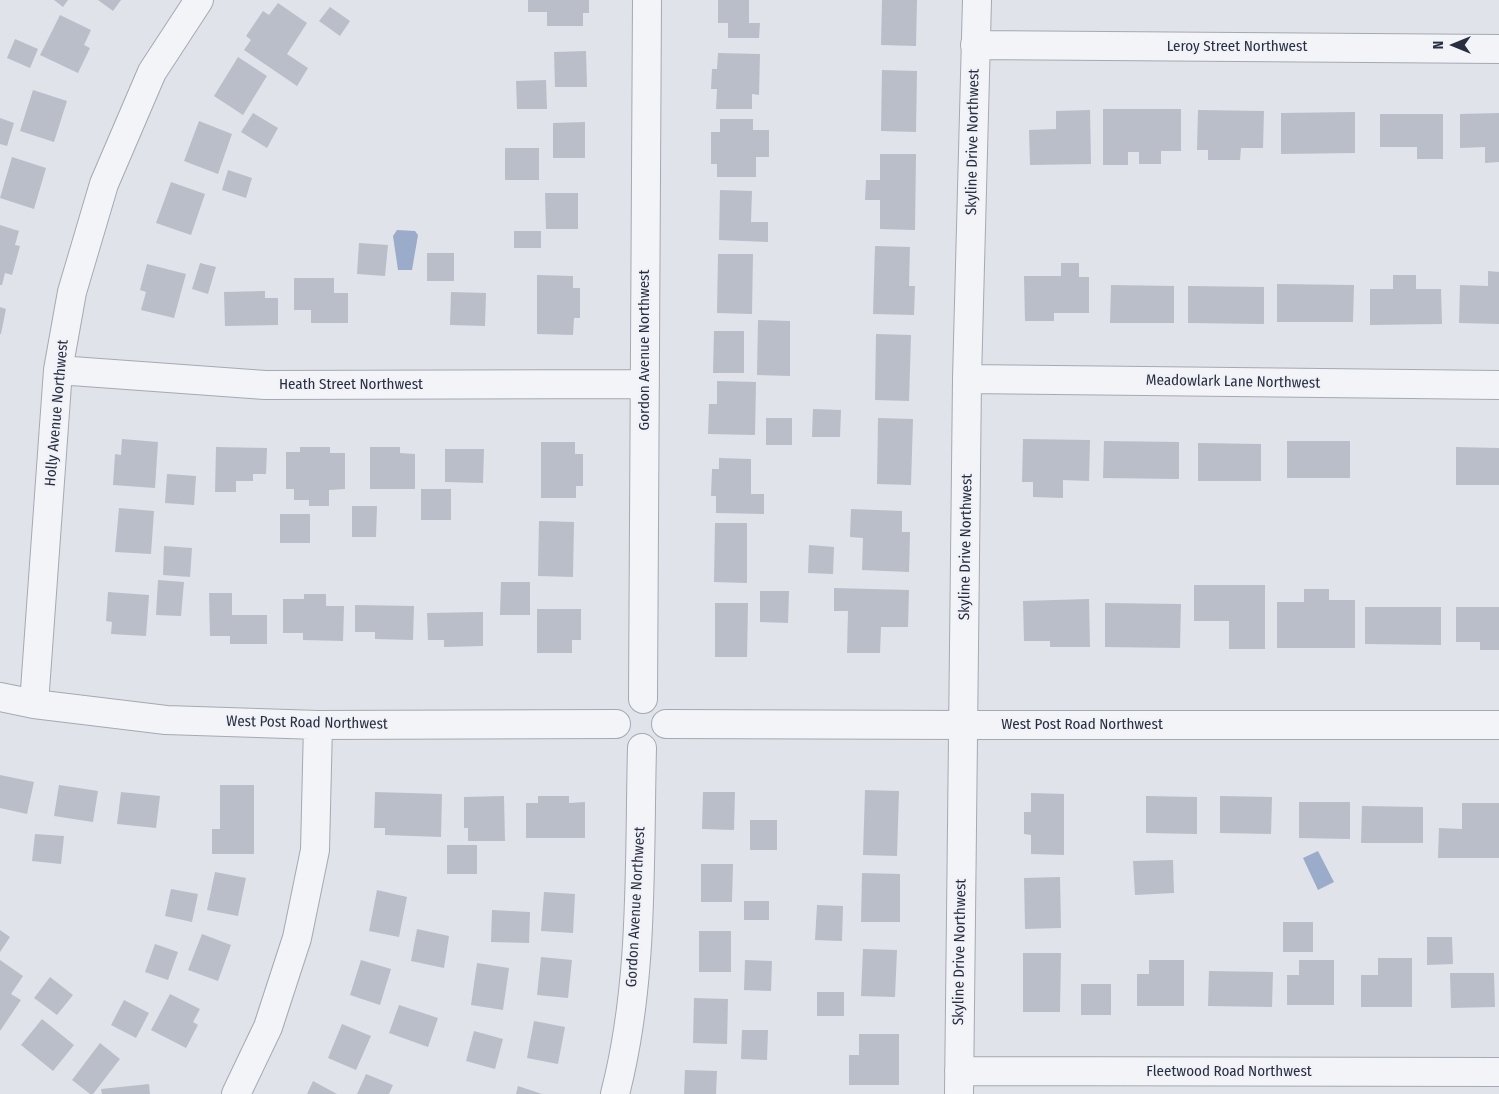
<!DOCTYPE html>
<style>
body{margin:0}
#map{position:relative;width:1499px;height:1094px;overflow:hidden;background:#e0e3e9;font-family:"Fira Sans Condensed",sans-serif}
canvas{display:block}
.north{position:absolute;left:1429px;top:20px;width:50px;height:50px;-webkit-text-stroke:4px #f0f2f7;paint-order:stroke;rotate:270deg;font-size:14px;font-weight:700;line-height:20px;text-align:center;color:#292f41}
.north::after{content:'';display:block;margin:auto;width:18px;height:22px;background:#292f41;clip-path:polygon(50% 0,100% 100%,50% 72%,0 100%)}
</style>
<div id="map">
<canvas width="1499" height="1094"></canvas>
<div class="north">N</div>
</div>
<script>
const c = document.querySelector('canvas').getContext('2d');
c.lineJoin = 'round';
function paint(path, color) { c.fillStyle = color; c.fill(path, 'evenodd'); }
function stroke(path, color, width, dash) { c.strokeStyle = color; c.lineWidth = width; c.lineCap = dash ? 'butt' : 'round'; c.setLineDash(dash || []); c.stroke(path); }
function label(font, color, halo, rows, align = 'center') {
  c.font = font + ' "Fira Sans Condensed",sans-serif'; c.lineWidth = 4.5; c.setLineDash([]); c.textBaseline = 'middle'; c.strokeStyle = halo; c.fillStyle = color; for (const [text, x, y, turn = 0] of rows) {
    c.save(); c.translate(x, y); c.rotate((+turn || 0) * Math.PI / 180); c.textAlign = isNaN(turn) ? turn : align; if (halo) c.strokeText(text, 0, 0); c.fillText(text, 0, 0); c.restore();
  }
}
paint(new Path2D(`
 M397,230l18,1 3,4 -6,35h-14l-5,-34z
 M1318,851l16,31 -16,8 -15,-32z`), '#9bacca');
paint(new Path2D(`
 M54,0h14l-5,7z
 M98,0h23l-8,11z
 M528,0h61v13h-6v13h-36v-14h-19z
 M718,0h31v23h11l-1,15h-31v-15h-10z
 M882,0h35l-1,46 -35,-1z
 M278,3l29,20 -20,31 21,14 -11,18 -53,-36 7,-10 -5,-4 17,-25 6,4z
 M330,7l20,14 -10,15 -21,-15z
 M60,15l31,15 -7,15 6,3 -12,25 -38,-18z
 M15,39l23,10 -8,19 -23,-10z
 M586,51l1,36h-32l-1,-35z
 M718,53l42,1 -1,41 -7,-1v15h-36l1,-20h-6l1,-20h5z
 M238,57l29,19 -24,39 -29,-19z
 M882,70l35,1 -1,61 -35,-1z
 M546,80l1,29h-30l-1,-28z
 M33,90l34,11 -13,41 -34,-11z
 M1103,109h78v42h-20v13h-22v-12h-11v13h-25z
 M1090,110l1,54 -61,1 -1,-35 27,-1v-18z
 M1198,110l66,1 -1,37h-22l-1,12h-32v-10h-11z
 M1355,112v41l-74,1v-41z
 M253,113l25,15 -11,20 -26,-16z
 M1499,113v49l-14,1v-16l-25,1v-34z
 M1380,114h63v45h-26v-12h-37z
 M0,118l14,5 -7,23 -7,-2z
 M720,119h33v11h16v27h-13v20h-39v-13h-6v-32h9z
 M199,121l33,13 -14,40 -34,-13z
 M585,122v36h-32v-35z
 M505,148h34v32h-34z
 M880,154h36l-1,76 -35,-1v-29h-15l1,-20h14z
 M12,157l34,11 -12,41 -34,-11z
 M228,170l24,8 -6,20 -24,-8z
 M171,182l34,12 -14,41 -35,-12z
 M720,190l32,1 -1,31h17v20l-49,-2z
 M545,193h33v36h-32z
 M0,225l19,6 -4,14 5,1 -8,29 -7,-2 -3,12h-2z
 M514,231h27v17h-27z
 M359,243l29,2 -3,31 -28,-2z
 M875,246l35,1 -1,39h6l-1,29 -41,-1z
 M427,253h27v28h-27z
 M718,254h35l-1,60 -35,-1z
 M200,263l16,4 -8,27 -16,-5z
 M1061,263h18v14h10v36h-35v8h-29l-1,-45h37z
 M147,264l39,10 -12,44 -33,-8 5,-18 -6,-2z
 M1488,271l11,1v52l-40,-1 1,-38 28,1z
 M537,275l36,1v12h7v30h-6l-1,17 -36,-1z
 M1393,275h23v14h25l1,35 -72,1v-36h23z
 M294,278h40v15h14v30h-37v-13h-17z
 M1277,284l77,1 -1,37h-76z
 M1111,285l63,1v37h-64z
 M1188,286l76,1v37l-76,-1z
 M265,291v7h13v27l-53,1 -1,-34z
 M451,292l35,1 -1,33 -35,-1z
 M0,307l6,2 -5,25h-1z
 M758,320l32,1v55l-33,-1z
 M714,331h30v42h-31z
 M876,334l35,1 -2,66 -34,-1z
 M717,381l39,1 -1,53 -47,-1 1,-30h8z
 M813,409l28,1 -1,27h-28z
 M766,418h26v27h-26z
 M878,418l35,1 -2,66 -34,-1z
 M122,439l36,3 -3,46 -42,-3 2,-31 6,1z
 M1023,439l67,1 -1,41 -26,-1v18l-30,-1v-15h-11z
 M1104,441l75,1v37l-76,-1z
 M1287,441h63v37h-63z
 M541,442h34v12h8v32h-7v12h-35z
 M1198,443l63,1v37h-63z
 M216,447l51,1 -1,26h-13v7h-17v11h-21z
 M300,447h30v6h15v36l-16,1v16h-20v-6h-15v-11h-8v-37h14z
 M370,447h30v6l15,1v35h-45z
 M1456,447l43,1v37h-43z
 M445,449h39l-1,34 -38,-1z
 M719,458l32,1v35h13v20l-48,-1v-17h-5l1,-27h7z
 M167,474l29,2 -2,29 -29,-2z
 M421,489h30v31h-30z
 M352,506h25l-1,31h-24z
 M119,508l35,3 -3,43 -36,-2z
 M851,509l51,2v21h8l-1,40 -47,-2 1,-32 -13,-1z
 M280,514h30v29h-30z
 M539,521l35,1 -1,55 -35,-1z
 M715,523h32v60l-33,-1z
 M809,545l25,2 -1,27 -25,-1z
 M164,546l28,2 -2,29 -27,-2z
 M158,580l26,2 -3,34 -25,-1z
 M501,582h29v33h-30z
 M1194,585h71v64h-36v-28h-35z
 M834,588l75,2 -1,37h-27l-1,26h-33l1,-42h-14z
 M1304,589h25v11h26v48h-78v-46h27z
 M760,591h29l-1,32 -28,-1z
 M108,592l41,3 -3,41 -35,-2 1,-12 -6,-1z
 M209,593h23v22h35v29h-37v-8h-20z
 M304,594h22v12h18l-1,35 -40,-1v-7h-20v-34h21z
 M1089,599l1,48h-40v-6h-26l-1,-40z
 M715,603h33l-1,54h-32z
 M1105,603l76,1 -1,44 -75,-1z
 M355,605l59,1 -1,34 -38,-1v-7h-20z
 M1365,607h76v38l-76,-1z
 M1456,607h43v43h-19v-8h-24z
 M537,609h44v31h-9v13h-35z
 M483,612v34l-39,1v-7h-16l-1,-27z
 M0,775l34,7 -7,32 -27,-6z
 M59,785l39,6 -5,31 -39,-6z
 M220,785h34v69h-42v-25h8z
 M865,790l34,1 -2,65 -34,-1z
 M121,792l39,4 -4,32 -39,-4z
 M375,792l67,2 -1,43 -56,-2v-7h-11z
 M703,792h32l-1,38 -32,-1z
 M1031,793l33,1v61l-33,-1v-19l-7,-1v-22h7z
 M504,796l1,45h-37v-13h-4v-31z
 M538,796h31v7l16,-1v36h-59v-35h12z
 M1146,796l51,1v37l-51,-1z
 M1220,796l52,1 -1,37 -51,-1z
 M1299,802h51v37l-51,-1z
 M1462,803h37v55h-61l1,-30 23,1z
 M1362,806l61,1v36h-62z
 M750,820h27v30h-27z
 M35,834l29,2 -3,28 -29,-3z
 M447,845h30v29h-30z
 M1173,860l1,33 -39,2 -2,-34z
 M701,864h32l-1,38h-31z
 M215,872l31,6 -8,38 -31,-6z
 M862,873l38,1v48h-39z
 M1060,877l1,51 -36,1 -1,-51z
 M171,889l27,5 -6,28 -27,-6z
 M377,890l30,7 -8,40 -30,-6z
 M544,892l31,2 -2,39 -32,-2z
 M744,901h25v19h-25z
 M817,905l26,1 -1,35 -27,-1z
 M492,910l38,2 -1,31 -38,-1z
 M1283,922h30v30h-30z
 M417,929l32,7 -5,32 -33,-7z
 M0,930l10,7 -10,15z
 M699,931h32v41h-32z
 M202,934l29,11 -13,36 -30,-11z
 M1427,937h25l1,27 -26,1z
 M155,944l23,8 -10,28 -23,-8z
 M863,949l34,1 -2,47 -34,-1z
 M1023,953h38l-1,59h-37z
 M541,957l31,3 -4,38 -31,-3z
 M1378,958h34v49h-51v-32h17z
 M0,960l23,16 -12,18 10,6 -21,31z
 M361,960l30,9 -11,36 -30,-10z
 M745,960l27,1 -1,30 -27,-1z
 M1149,960h35v46h-47v-32h12z
 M1299,960h35v45h-47v-30h12z
 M477,963l32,5 -6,42 -32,-5z
 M1209,971l64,1 -1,35 -64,-1z
 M1450,973h44l1,34 -44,1z
 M50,977l23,18 -16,20 -23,-17z
 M1081,984h30v31h-30z
 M817,992h27v24h-27z
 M170,994l30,15 -7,13 5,3 -12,23 -35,-18z
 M694,998l34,1 -1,45 -34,-1z
 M124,1000l25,13 -13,25 -25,-13z
 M399,1005l39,13 -10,29 -39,-14z
 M42,1019l32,26 -21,26 -32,-26z
 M534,1021l31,6 -7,37 -31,-6z
 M342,1024l29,12 -15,34 -28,-12z
 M742,1030h26l-1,30 -26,-1z
 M474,1031l29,8 -8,30 -29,-8z
 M859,1034h40v51h-50v-30h10z
 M100,1043l20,16 -27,35h-3l-18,-14z
 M685,1070l32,1 -1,23h-32z
 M366,1074l27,11 -4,9h-32z
 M313,1081l24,13h-30z
 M149,1084l1,10h-48l-1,-5z
 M518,1086l24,8h-26z`), '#babec9');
const minor = new Path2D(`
 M975,45l524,4
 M58,370l207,15 380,-1
 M967,379l532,6
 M0,697l34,7 132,16 152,5 298,-1
 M643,699l4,-699
 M34,704l24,-334 14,-78 32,-108 48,-112 47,-72
 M666,724l298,1h535
 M959,1071l540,1
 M236,1094l32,-67 29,-89 18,-88 3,-125
 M615,1094c29,-112 24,-230 27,-346
 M959,1094l8,-715 10,-379`);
stroke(minor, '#a5a9b3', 30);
stroke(minor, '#f3f4f8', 28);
label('15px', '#292f41', '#f0f2f7', [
 ["Leroy Street Northwest",1237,47],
 ["Skyline Drive Northwest",973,142,-89],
 ["Gordon Avenue Northwest",645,350,-90],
 ["Meadowlark Lane Northwest",1233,382,1],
 ["Heath Street Northwest",351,385],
 ["Holly Avenue Northwest",57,413,-85],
 ["Skyline Drive Northwest",966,547,-89],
 ["West Post Road Northwest",307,723,1],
 ["West Post Road Northwest",1082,725],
 ["Gordon Avenue Northwest",636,907,-87],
 ["Skyline Drive Northwest",960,952,-89],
 ["Fleetwood Road Northwest",1229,1072]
]);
</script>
